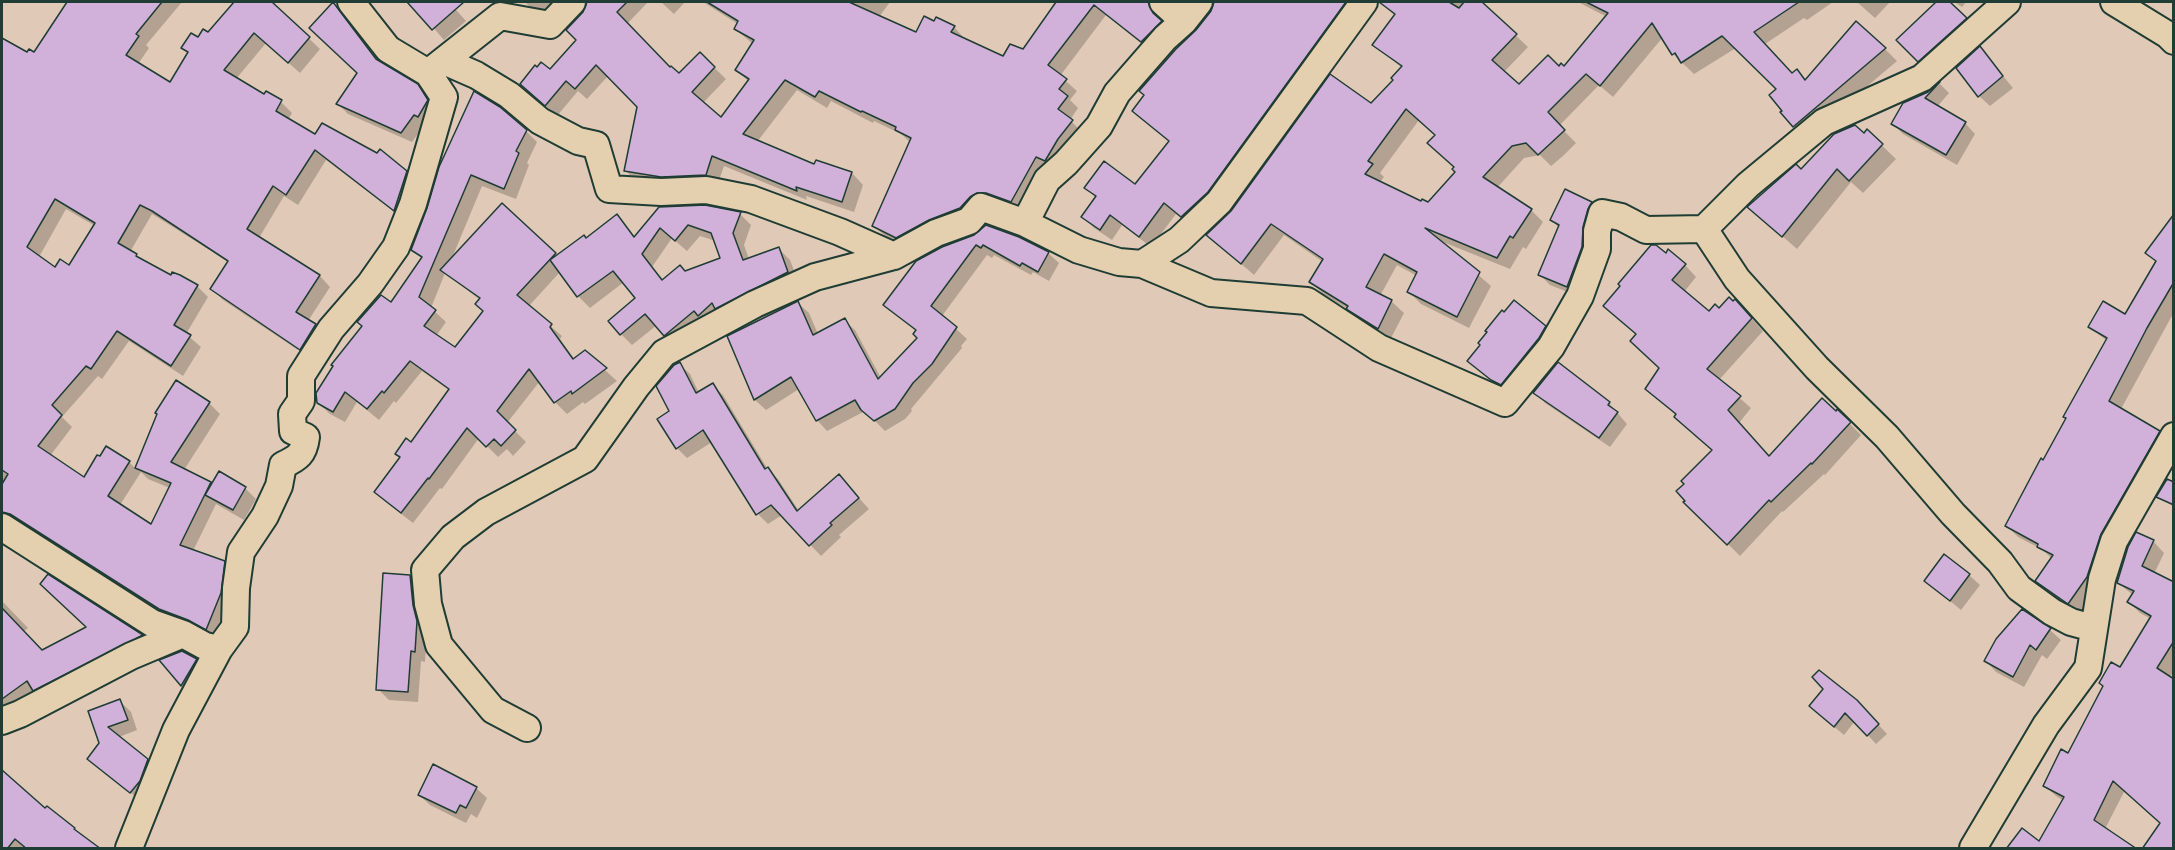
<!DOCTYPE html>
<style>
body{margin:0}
#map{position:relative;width:2175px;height:850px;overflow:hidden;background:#e0cab7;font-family:"Shantell Sans",sans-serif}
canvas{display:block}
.frame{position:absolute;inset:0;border:3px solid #1f3d34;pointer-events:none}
</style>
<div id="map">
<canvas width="2175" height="850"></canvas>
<div class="frame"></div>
</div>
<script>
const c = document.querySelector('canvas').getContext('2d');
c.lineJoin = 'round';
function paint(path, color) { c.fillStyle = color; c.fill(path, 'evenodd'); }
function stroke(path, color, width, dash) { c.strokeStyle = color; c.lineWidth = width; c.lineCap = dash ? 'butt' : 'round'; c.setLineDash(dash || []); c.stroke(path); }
paint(new Path2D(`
 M69,2h113l-36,43 3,3 -11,16 32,20 19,-30 -6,-6 25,-14 28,-32h35l49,47 -20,24 -34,-30 -30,36 29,17 16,6 11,11 -4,7 27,16 91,36 11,11 -12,37 -79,-60 -28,45 -14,-9 -25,42 61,38 10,11 -22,34 8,5h-3l-15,24 -75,-50 -11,-11 17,-27 -77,-48 -22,38 12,8 29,17 26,9 11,11 -22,37 15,13 -18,29 -54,-35 -27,38 -4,-3 -36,41 10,10 -22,29 34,23 45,-17 7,7 23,-55 50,-11 11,11 -36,56 29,15 32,3 11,11 -12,21 -28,-16 -23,47 31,11 11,12 -4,30 -14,35 -46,-19 -148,-95 -21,-4v-422l11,-19 -11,-7v-33l26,14h6zM66,209l29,17 -26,41 -13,2 -17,-12zM141,472l7,7 22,9 -18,38 -32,-21z
 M411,2h38l17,19 -22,19z
 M525,2h42l-28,14z
 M590,2h58l-21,22 52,51 21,-21 26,25 -23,24 18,17 27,-39 -11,-11 16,-26 -18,-15 3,-5 -35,-22h187l-11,15 37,17 19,-11 19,4 11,12 18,69 75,-106h108l-7,8v9l13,14 -19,20 -47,-38 -46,61 17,15 -7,9 8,8 -8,12 13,13 -60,79 -24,-8 -91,44 -22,-11 -12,-11 37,-83 -10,-9 -27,-13 -1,2 -42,-22 -4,7 -30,-18 -40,52 58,24 2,-4 35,11 11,12 -9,27 -48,-16 1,4 -83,-34 -7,20 -80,-4 -11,-11 13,-64 -31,-31 -21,23 -9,-8 -21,25 -35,-32 28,-13 28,-31 6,-27z
 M661,2h24l-11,12z
 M1215,2h149l-171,226 -17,-14 -25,33 -29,-22 -10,15 -18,-12 -11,-11 13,-19 -10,-10 49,-2 35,-44 -36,-32 63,-79 18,-26z
 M1380,2h100l48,45 -24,25 15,14 40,-18h5l43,-51 -29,-15h88l18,15 24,-15h125l-26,18 -3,-2 -39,26 28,31 3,-4 10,10 79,-32 12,12 -91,77 -24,-26 -4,-23 -42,-41 -42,26 -21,-20 -10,-17 -50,60 -14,-12 -40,41 17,17 -13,13 -12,10 -11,-11 -16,3 -27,30 34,22 12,12 -17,27 -3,-2 -13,22 -72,-29 53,46 -22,42 -48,-24 -12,-12 8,-16 -20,-11 -17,31 11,5 13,12 -14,27 -30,-19 -10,-11 -27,-16 -12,-12 12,-20 -39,-27 -30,40 -46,-40 163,-130 24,-25 7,-12 -28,-23 21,-29zM1419,120l18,15 20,37 -29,32 -6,-1 -42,-21 4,-5 -4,-4z
 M1857,2h33l-15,16z
 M1938,2h10l33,33 -47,42 -35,-37z
 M1954,2h12l-4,5z
 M333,5l11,10 37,48 36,23 11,11 9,14 -12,13 -13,18 -64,-28 -10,-10 21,-31z
 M1980,48l33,40 -23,18 -11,-10z
 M1940,84l9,9 -12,14 28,16 10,11 -18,31 -54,-31 -10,-10z
 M526,131l11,11 -10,21 2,2 -13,34 -34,-13 -30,72 51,-53 55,51 28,-17 31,-23 19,22 24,-30 80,6 11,11 -7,20 5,14 30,-10 11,11 9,24 -123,62 -19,-21 -25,20 -11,-11 16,-35 -13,-17 -34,26 -12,-12 -18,-24 -32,35 34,29 -2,3 15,21 10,-8 32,29 -32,23 -2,-2 -16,12 -12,-12 -15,-21 -33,42 19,19 -13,14 -6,-7 -9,8 -19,-19 -37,51 -2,-1 -27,35 -26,-20 -11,-11 74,-101 -28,-20 -26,32 -2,-2 -15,19 -22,-18 -12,20 -15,-8 -12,-11 105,-144 -10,-10 16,-40zM700,236l16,5 6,18 -59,22 -11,-14 20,-29 15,13zM445,273l35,27 4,11 -29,38 -19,-13 10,-14 -15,-14z
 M1867,131l29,28 -33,34 -12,-11 -54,67 -48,-42z
 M1591,203l10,11 -23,82 -28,-11 -11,-11 20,-46 -7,-8z
 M2174,224v88l-53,97 38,23 11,11 -72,145 -18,26 -32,-22 -11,-11 15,-22 -9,-9 -25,-13 -11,-11 37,-64 63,-121 -17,-14 36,-11 31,-54 -10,-10z
 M975,236l73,17 11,10 -10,18 -16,-9 -2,3 -37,-20 -2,3 -5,-3 -45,61 25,23 -6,7 1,2 -51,61 1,2 -7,8 -20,12 -20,-20 -38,20 -10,-11 -18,-31 -33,21 -11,-10 -27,-63 70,-34 11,10 9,21 26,-14 11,10 26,48 38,-40 -2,-6 -32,-27z
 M1666,255l19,10 11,12 -12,15 25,21 10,-3 27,2 17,19 -44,49 32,28 -12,15 31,35 67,-47 24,24 -36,40 -1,-1 -41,38 -1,-1 -42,45 -54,-54v-18l27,-33 -66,-63 14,-20 -24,-33 -32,-29z
 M316,327l10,9 -15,24 -11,-8z
 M1545,327l10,11 -52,53 -34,-30 13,-16 6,-12z
 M679,364l11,10 9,19 13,-8 11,10 44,73 11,11 21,32 50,-24 20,22 -30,26 2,2 -20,19 -39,-41 -14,9 -10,-10 -46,-72 -25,16 -10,-10 -6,-36z
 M1535,392l74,11 18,21 -17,23 -65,-44z
 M2174,484v23l-16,-10z
 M2153,541l11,12 -10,21 18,9 2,-4v92l-5,7 -7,146 -37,-34 -20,39 -66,14 25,-42 -8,-5 -12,-11 24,-30 83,-136 -11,-6 -11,-11 4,-7 -15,-12z
 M1969,575l11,10 -19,25 -35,-29z
 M49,576l93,60 10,10 -150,71v-116l26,27 -5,4 19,20 46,-25z
 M410,576l10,11 7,46 -2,29 -4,-1 -3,41 -29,-2 -11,-11z
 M2022,611l28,19 11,10 -14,19 -5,-4 -18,32 -28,-15 -10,-11z
 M196,660l11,10 -15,25 -30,-34z
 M120,701l11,11 6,18 -18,7 39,33 -16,32 -53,-43 12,-16 -11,-31z
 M1865,710l22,24 -11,10 -21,-23 -11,14 -24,-20z
 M2,772l43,38 2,-2 51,40h-96z
 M476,788l11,10 -10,20 -6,-4 -5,9 -36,-18 -11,-10z`), '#0003');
const building = new Path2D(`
 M67,2h95l-26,32 3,2 -13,19 44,27 18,-30 -7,-4 10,-15 7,4 5,-8 5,3 26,-30h38l38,35 -22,26 -34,-30 -30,37 40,24 2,-3 16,9 -6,11 39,23 7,-11 55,30 3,-4 27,22 -13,40 -79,-61 -29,45 -13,-9 -26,43 73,46 -24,37 20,12 -16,26 -90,-61 18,-28 -76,-50 -12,-6 -22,38 19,11 -1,2 35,19 1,-3 8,3 18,10 -24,40 17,10 -20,31 -54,-35 -26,38 -5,-3 -34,39 10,10 -24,31 46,31 13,-22 3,1 6,-10 24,15 -22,35 43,28 20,-41 -36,-15 22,-54 -2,-1 21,-33 34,22 -39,60 40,20 -31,63 45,16 -4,32 -15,37 -18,-10 -29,-11 -149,-95 -8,-2v-28l6,-10 -6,-4v-432l25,14 2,-3 5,3zM55,199l40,24 -26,42 -9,-6 -5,8 -28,-20z
 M333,2l43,57 42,25 10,16 -10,17 -4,-2 -13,18 -65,-29 21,-31 -48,-45z
 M407,2h57l-32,28z
 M587,2h40l-10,10 53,55 1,-1 8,7 21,-21 15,15 -23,25 29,25 28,-38 -14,-9 19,-30 -20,-11 4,-8 -31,-19h142l67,30 8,-16 10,5 2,-4 19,9 -4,6 52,24 7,-12 13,5 33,-47h92l5,11 9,8 -21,21 -47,-37 -46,60 19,14 -8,10 9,7 -10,13 15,11 -15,19 -13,22 -9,-4 -25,45 -25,-9h-9l-7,4 -10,11 -31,12 -33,18 -24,-12 39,-88 -16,-8 1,-3 -34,-16 -1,1 -42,-21 -4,6 -30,-17 -42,54 71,30 2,-4 36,12 -10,30 -46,-15 1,4 -85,-35 -6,19 -45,2 -37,-6 13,-64 -41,-42 -21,24 -9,-8 -21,25 -25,-22 15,-19 2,2 4,-5 9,7 26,-29 -10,-10 17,-18z
 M1214,2h132l-138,190 -27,25 -17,-14 -25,34 -29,-22 -10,15 -19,-13 15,-21 -12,-8 20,-27 31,23 34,-43 -37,-30 12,-16 -5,-4 37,-42 20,-19 15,-19z
 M1379,2h70l10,6 5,-6h18l35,32 -25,26 27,24 29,-29 11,11 2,-3 3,3 44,-53 -22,-11h213l-45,30 38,41 5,-4 8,11 51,-59 30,27 -93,79 -13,-15 2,-1 -13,-16 7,-6 -54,-53 -41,27 -6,-10 -3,2 -20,-32 -52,63 -14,-12 -38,38 17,18 -14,13 -13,12 -12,-12 -14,3 -29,31 49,32 -19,29 -3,-2 -13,22 -72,-30 55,44 -23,45 -50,-25 10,-20 -33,-18 -18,33 26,13 -14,29 -32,-20 2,-3 -39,-24 14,-23 -52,-35 -30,40 -35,-29 25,-24 99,-137 41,29 22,-23 -2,-2 11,-12 -30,-21 23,-31zM1406,109l29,26 -8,8 27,24 -2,2 3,3 -27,30 -6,-3 -1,2 -56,-27 8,-10 -5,-3z
 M1936,2h14l17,16 -49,44 -22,-22z
 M1980,46l23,30 -25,21 -22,-29z
 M1940,82l-15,16 41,24 -20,33 -55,-31 12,-21 25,-11z
 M474,91l26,16 27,23 -11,21 3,2 -15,36 -33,-14 -52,122 17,13 -12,16 31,21 28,-36 -8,-7 5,-6 -40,-28 62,-67 54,50 -39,42 35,29 -2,3 23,32 12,-9 22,18 -35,26 -1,-3 -17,12 -25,-34 -32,42 19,19 -15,16 -7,-7 -8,8 -19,-19 -38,51 -1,-1 -27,35 -27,-21 26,-35 -5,-3 11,-16 5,4 38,-53 -39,-28 -26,32 -2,-2 -15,18 -22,-17 -12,20 -16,-9 -1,-10 17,-27 -2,-1 31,-39 -5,-4 24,-27 10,7 31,-45 -11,-7 16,-42 12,-41z
 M1855,125l9,8 3,-4 16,15 -34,37 -12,-12 -55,68 -35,-30 49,-43 5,5 33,-35z
 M1565,189l27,13 -4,7 -5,18 -1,20 -15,40 -29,-12 21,-50 -9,-5z
 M705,205l36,7 -8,21 10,27 36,-13 9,25 -73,37 -3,-6 -14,13 -4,-5 -30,25 -19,-22 -25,21 -12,-14 27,-23 -22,-27 -36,26 -27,-37 34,-25 2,3 31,-24 17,23 25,-30zM688,225l23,8 9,25 -35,13 -5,-6 -18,15 -20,-26 18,-26 15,13z
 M2174,214v68l-27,46 -38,73 51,30 -59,103 -14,43 -19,27 -33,-23 18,-26 -16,-8 1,-3 -33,-18 36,-68 2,2 23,-42 -3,-1 44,-79 -19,-11 15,-26 22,13 31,-53 -11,-8z
 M986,225l33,12 30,15 -11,20 -16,-9 -2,3 -37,-21 -2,3 -5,-3 -45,61 26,21 -25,37 -19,19 -18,26 -21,12 -13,-11 -6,-10 -39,21 -25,-44 -37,23 -27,-64 71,-35 15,34 32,-17 33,61 39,-41 -4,-4 3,-4 -33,-25 33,-44 26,-14 32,-12z
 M1651,245h5l10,8 2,-4 18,15 -14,16 37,31 6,-7 4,4 10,-11 4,4 2,-2 17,19 -45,51 34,27 -13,14 41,46 53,-58 14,13 1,-2 14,13 -39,42 -1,-1 -40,39 -2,-2 -42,45 -44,-43 2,-1 -9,-10 8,-7 -3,-3 31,-31 -38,-33 2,-3 -31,-25 14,-21 -29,-27 6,-7 -33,-28 17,-20 -2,-2z
 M1514,300l32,26 -7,12 -38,47 -10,-5 -24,-19 13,-16 -2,-2 9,-11 -2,-1 17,-21 2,2z
 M680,362l16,31 17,-10 52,86 3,-2 29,44 42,-37 20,24 -29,25 2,2 -23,21 -38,-41 -15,10 -53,-85 -27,19 -19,-30 12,-8 -13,-25 18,-21z
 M1558,362l52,40 -2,3 10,7 -19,26 -66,-45z
 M219,471l27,16 -13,23 -28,-15z
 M2167,479l7,3v23l-18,-8z
 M2136,532l18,8 -12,26 32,16v59l-17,27 17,11v170h-32l18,-26 -47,-42 -19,39 43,29h-131l16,-21 17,13 25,-44 -21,-11 18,-37 7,4 35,-67 -4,-3 12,-21 9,5 31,-51 -24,-14 7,-11 -17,-8 11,-36z
 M1944,554l26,20 -20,27 -26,-20z
 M383,573l27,2 3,30 4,16 -2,31 -4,-1 -3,41 -32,-2z
 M48,574l95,61 -110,56 -6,-10 -25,18v-91l40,42 44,-23 -46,-43z
 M2022,609l29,19 -15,22 -6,-5 -17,32 -29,-16 12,-22z
 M182,651l15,8 -16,27 -22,-26z
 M1819,670l38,30 22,24 -12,12 -22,-23 -11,14 -25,-21 14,-17 -11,-12z
 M120,699l8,21 -20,7 40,32 -8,22 -10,12 -43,-34 12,-16 -11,-32z
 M433,764l44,23 -11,21 -6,-3 -4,8 -38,-18z
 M2,770l43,38 2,-2 28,22 -1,1 27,20h-74l-12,-10 -8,10h-5z`);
paint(building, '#d1b0da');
stroke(building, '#1f3d34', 1.5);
const street = new Path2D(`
 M1163,2l21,19
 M2114,2l54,33 6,6
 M444,61l32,14 33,20 31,26 38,20 18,4 13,44 52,3 45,-2 45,9 89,33 54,24 42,-23 33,-12 12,-14 44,16 54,27 40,12 23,2 37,-24 40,-38 145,-200
 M433,69l67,-53 50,9 22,-23
 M1025,223l22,-43 19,-17 33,-37 18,-33 48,-55 19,-17 15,-19
 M1704,229l33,50 80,89 70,69 66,77 47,48 19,26 33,24 19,10 22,6
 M1142,264l69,29 96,8 72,47 126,55 46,-56 29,-51 17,-47v-18l5,-18 19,4 25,13 58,-1 44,-44 76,-63 98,-44 85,-76
 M2,527l150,96 31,11
 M2,721l18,-7 111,-58 52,-22 22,12 14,3
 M527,728l-34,-18 -54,-65 -11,-41 -3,-34 28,-33 33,-25 99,-53 51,-72 28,-34 91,-49 60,-27 79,-21
 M129,848l47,-118 43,-81 16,-22 1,-39 5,-36 24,-36 14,-30 4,-21c15,-7 21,-11 23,-28l-13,-6 -1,-17 9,-13v-25l30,-47 39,-45 26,-37 17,-43 31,-107 -16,-24 -40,-24 -37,-47
 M1973,848l73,-123 42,-57 14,-89 12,-38 60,-105`);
stroke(street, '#1f3d34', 30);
stroke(street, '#e4d0ae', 26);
</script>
